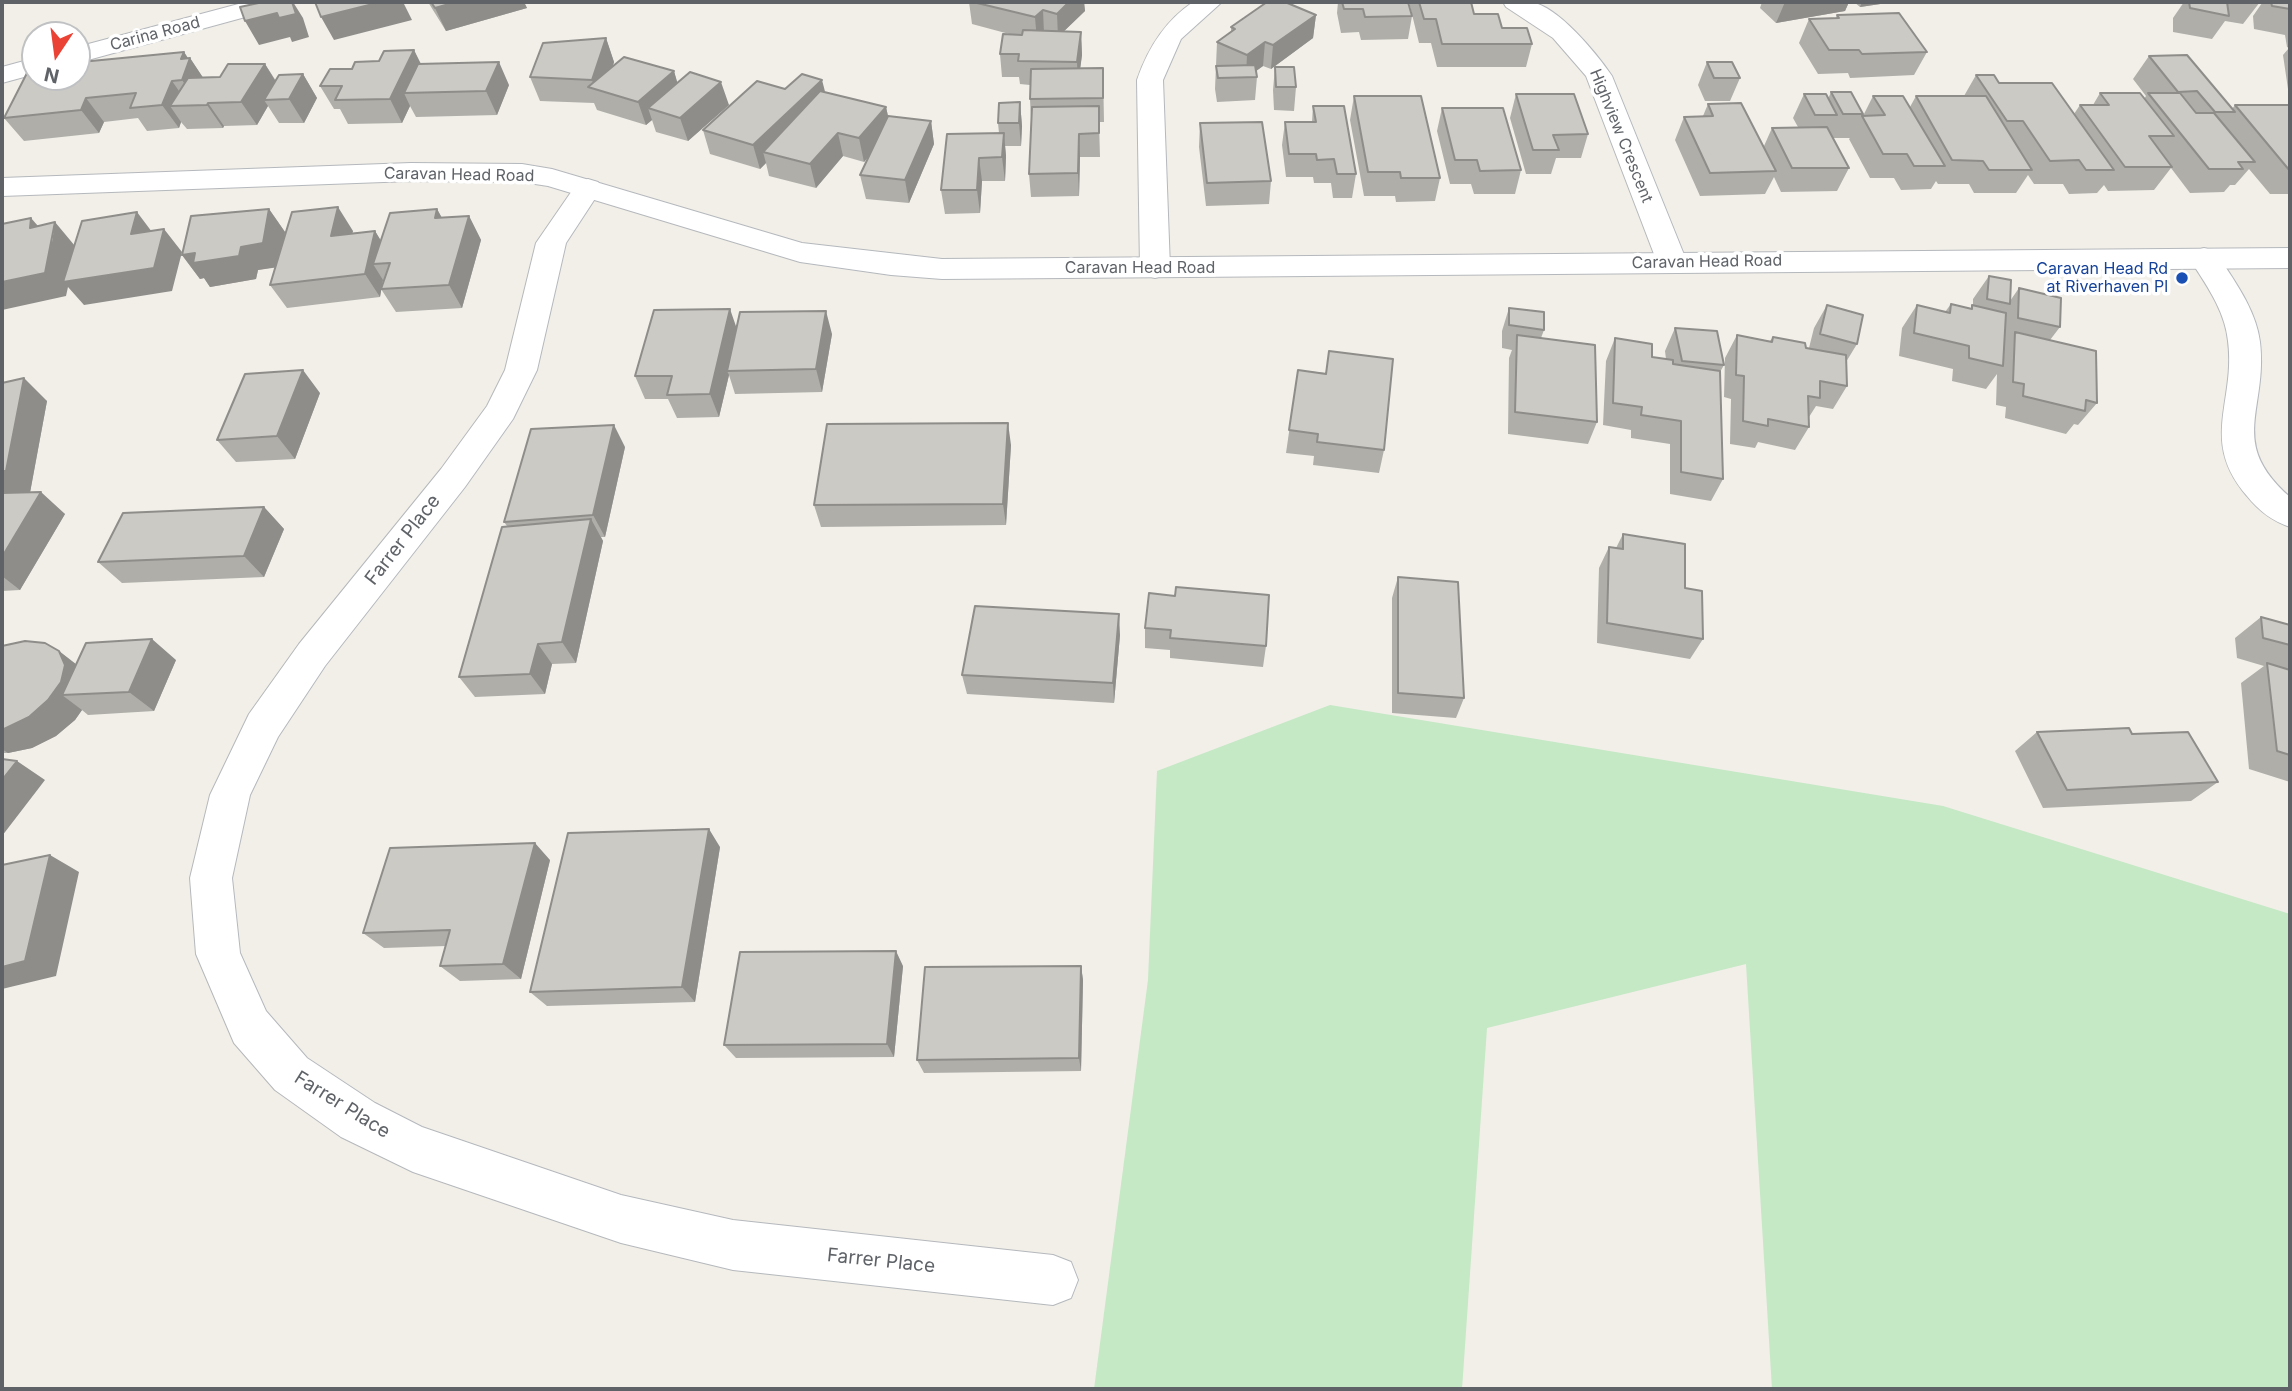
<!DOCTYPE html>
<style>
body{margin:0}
#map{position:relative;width:2292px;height:1391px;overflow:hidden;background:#f1efe8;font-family:Inter,sans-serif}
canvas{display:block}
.frame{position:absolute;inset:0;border:4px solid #5f6368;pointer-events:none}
.north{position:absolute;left:21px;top:21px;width:70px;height:70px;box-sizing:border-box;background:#fff;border:2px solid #bfc1c3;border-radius:50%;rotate:193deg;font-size:19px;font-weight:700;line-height:28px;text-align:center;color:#5f6368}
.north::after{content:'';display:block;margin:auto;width:24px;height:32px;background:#ea4335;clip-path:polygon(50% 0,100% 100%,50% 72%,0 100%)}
</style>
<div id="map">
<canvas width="2292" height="1391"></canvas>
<div class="frame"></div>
<div class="north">N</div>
</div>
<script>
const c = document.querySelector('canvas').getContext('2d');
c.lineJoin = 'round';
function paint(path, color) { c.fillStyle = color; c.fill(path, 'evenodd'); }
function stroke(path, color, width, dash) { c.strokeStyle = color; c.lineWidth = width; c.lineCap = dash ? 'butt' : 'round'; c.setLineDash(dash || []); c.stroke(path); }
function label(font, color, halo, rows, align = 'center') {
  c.font = font + ' Inter,sans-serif'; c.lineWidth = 7; c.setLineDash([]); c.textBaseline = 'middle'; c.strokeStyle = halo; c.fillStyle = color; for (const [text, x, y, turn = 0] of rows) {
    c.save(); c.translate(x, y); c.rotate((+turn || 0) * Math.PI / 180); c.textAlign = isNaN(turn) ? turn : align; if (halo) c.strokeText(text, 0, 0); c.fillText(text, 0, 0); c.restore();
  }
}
paint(new Path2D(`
 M1330,705l613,101 347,108v475h-518l-26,-425 -259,64 -25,361h-368l54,-409 9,-209z`), '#c5e8c5');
const minor = new Path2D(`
 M246,2h39l-3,5 -205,56v-16z
 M1193,2h29l-41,37 -18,41 7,188 -4,7 -11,3 -11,-3 -4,-7 -3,-188c11,-32 28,-59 56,-78z
 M1503,2c9,0 19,-2 28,0 27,4 66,52 81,74l75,186 -4,7 -11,3 -11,-3 -4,-7 -71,-186 -33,-38 -47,-31z
 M35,58v16l-33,9v-16z
 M588,179l10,3 4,6 -36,55 -29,127 -24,49 -48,68 -140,179 -47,71 -28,58 -18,83 8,75 26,58 41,47 68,45 47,24 199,68 112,25 320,35 18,7 7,18 -7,18 -18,7 -320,-35 -112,-27 -208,-71 -72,-35 -66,-47 -41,-47 -38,-89 -6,-76 20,-83 39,-81 50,-70 142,-175 46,-63 18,-36 31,-127 42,-61z
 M2204,248l11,3c18,28 41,58 45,91 8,68 -33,100 30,155v30c-18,-6 -31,-16 -43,-31 -48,-56 -11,-94 -19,-155 -3,-31 -23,-58 -39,-83l4,-7z`);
const tertiary = new Path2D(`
 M411,163l111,1 30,5 250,74 140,16 1348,-11v20l-1348,11 -51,-4 -91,-13 -252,-76 -26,-4 -111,-1 -409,15v-18z`);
stroke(minor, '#b5b8bc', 2);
stroke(tertiary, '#b5b8bc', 2);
paint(minor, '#fff');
paint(tertiary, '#fff');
paint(new Path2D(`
 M428,2h96l3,6 -81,23z
 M969,2h115l1,9 -21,20 17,1 1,23 -2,13h23l1,54h-5l1,35h-20l-1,39 -48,1 -2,-23 2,-54 -1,-21v-14l-10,-1 -1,-7h-17l-2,-23 13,-19 -41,-11z
 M1338,2h70l4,14 -4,23 -47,1 -2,-8 -18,1 -4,-20z
 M1409,2h62l3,12 58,30 -6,23h-89l-6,-24h-12z
 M1762,2h87l-4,9 -69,12 -16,-15z
 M1854,2h40l-34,5z
 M2184,2h76l-17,22 -18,-3 -13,18 -39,-7v-14z
 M2261,2h29v87h-2l-5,-34 6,-7 -2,-1 -2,-12 -31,-6 -1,-13 9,-13z
 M1316,15l-3,23 -42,31 -8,-3 -7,5 1,6 -2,23 -38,2 -2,-13 2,-47 14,-10v-5z
 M1837,15l90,37 -13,23 -64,3 -2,-5 -30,1 -19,-31 10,-24h26z
 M606,38l8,24 -1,4 61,5 3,12 52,22 -41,36 -32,-9 -4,-12 -6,5 -49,-15 -3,-7 -54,-2 -10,-24z
 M414,50l6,14 89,21 -12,30 -81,2 -6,-11 -8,17 -54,1 -8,-15h-6l-14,-23 59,-25z
 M184,52l4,6h2l13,20 17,-1 45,-13 11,17 27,-7 14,24 -13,25h-25l-11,-17 -11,19 -33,1 -1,2 -36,1 -6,-7 -2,6 -32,3 -9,-13 -34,4 -5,11 -75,8 -20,-23 74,-50z
 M2149,56l83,53 3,-4h55v89h-20l-21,-25 -14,16h-5l-6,7 -34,1 -19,-25 -17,22 -46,1 -4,-6 -7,8 -28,1 -6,-10h-29l-6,-9 -12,18h-42l-5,-9h-31l-2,-3 -5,8 -30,1 -7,-12h-24l-21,-39 1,-1h-17l16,30 -12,23 -56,1 -7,-15 -9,17 -65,2 -25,-56 9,-23 19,-1 5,-12 56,42 8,-18 26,-1 -5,-9 11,-24 24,5 3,-7 32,22v2l10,-20 37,11 6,-11h48l12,-21 23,8 75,31 6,-9h13l7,-12 44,6 2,-3 -13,-17z
 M1707,62l33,16 -10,23h-25l-7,-16z
 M1275,67l21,20 -2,24 -20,-1 -1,-20z
 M785,89l40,3 61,15 2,9 43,5 3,23 -25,59 -43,-4 -6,-24 11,-21 -7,8 -21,-6 -27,32 -47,-12 -3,-13 -6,6 -50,-15 -7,-24z
 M1516,94l72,40 -7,24h-25l-5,16h-25l-16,-56z
 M1354,96l86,82 -5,23 -39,1 -1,-6h-31l-14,-76z
 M1020,102l2,24 -1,20h-16l1,10 -1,25h-23l-2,32 -35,1 -4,-24 58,-57 -1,-10z
 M1313,106l43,68 -4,24h-19l-2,-15h-17l-1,-6h-27l-4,-32 3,-23h27z
 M1442,108l79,62 -6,24h-41l-3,-10h-21l-13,-53z
 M1200,123l71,58 -2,23 -63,2 -7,-59z
 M269,209l16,23 68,-1 -1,2 23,-2 6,10 56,-32 5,9 27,-2 12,24 -19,68 -66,4 -15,-23 3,-8 -1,-1 -3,17 -93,11 -17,-23 5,-18 -17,3 -2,9 -46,8 -6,-9 -4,1 -18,-24z
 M1989,276l21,25 9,-13 41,39 -10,13 47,63 -19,22 -4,-1 -8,10 -61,-16 1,-11 -10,-2 1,-31 -11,15 -34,-8 1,-12 -54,-13 3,-28 15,-23 28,7 6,-8 19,5 3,-4v-6z
 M1827,305l30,39 -11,18 1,24 -14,23 -17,-3 -7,11v10l-14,23 -37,-8 -3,6 -25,-4 1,-45 -7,-2 1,-39 12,-23 33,6 3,-4 36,11 5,-20z
 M1509,308l35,22 -3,8 56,84 -9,22 -80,-10 1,-76 3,-8 -10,-2v-17z
 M737,327l95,7 -10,58 -87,2 -6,-19 -10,42 -42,1 -9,-19h-23l-10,-23z
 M1675,328l49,37 -4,7 3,107 -12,22 -41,-7v-50l-39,-6v-8l-28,-5 3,-64 9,-23 37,19 14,2 -1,-8z
 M1329,351l55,99 -5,23 -66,-8 1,-9 -28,-3 12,-83 28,3z
 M2,383l45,18 -17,91 35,22 -45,76 -18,1z
 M320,393l-25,66 -59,3 -19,-22z
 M1011,445l-5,80 -185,2 -7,-22z
 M625,447l-20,90h-4l2,4 -27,122 -24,1 -7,30 -70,3 -16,-20 48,-151 -3,-4z
 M264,507l20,22 -20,48 -142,6 -24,-21z
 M1623,534l62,54 18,51 -13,20 -93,-16 2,-75 10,-21 7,1z
 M1398,577l66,121 -8,20 -64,-5v-115z
 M1149,593l117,53 -3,21 -93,-9v-8l-25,-2v-20z
 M2261,617l29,8v157l-41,-13 -8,-86 23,-17 -27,-8 -2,-20z
 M1120,635l-6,68 -147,-9 -5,-19z
 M2,646l57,5 17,14 100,-5 -22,51 -66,4 -6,-5 -7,10 -19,16 -24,12 -24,5h-6z
 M2037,732l95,2 86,48 -27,19 -148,7 -28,-57z
 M720,847l-25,155 -148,4 -17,-14z
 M550,860l-29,119 -61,2 -20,-15 6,-20 -62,2 -21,-15z
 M903,966l-9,91 -158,1 -12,-13z
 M1081,966l2,14 -2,91 -157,2 -7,-13z`), '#afaea9');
paint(new Path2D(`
 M292,2h1l10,16 6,19 -17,5 -2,-5 -31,8 -14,-24z
 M381,2h22l9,18 -78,20 -13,-23z
 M456,2h68l3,6 -81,23 -11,-23z
 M1069,2h15l1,9 -27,26 -1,-23z
 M1785,2h64l-4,9 -69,12z
 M1862,2h32l-34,5z
 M1043,10l1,23 -7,8 -2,-24z
 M1316,15l-3,23 -42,31 2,-24z
 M1081,32l1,23 -4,31 -1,-24z
 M606,38l8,24 -10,30 -9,-3 -3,-9z
 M1265,42l-2,24 -15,11h-2l1,-22z
 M414,50l12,24 -22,19 6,13 -8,17 -12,-24z
 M184,52l5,8 1,-2 16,24 -8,21 -16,-23 -1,-21z
 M499,62l10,23 -12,30 -11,-24z
 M265,64l14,23 -15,13 4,6 -11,19 -16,-23z
 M674,71l7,24 -33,13 4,12 -6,5 -8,-23z
 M303,74l14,24 -13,25 -15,-24z
 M822,80l6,23 -65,49 3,11 -6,6 -7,-24z
 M172,81l16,23 -18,2 11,16 -2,6 -17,-23z
 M721,82l8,23 -41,36 -8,-23z
 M86,98l18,24 -5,11 -18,-23z
 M1020,102l2,24 -1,20 -2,-23z
 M208,103l16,23 -1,2 -16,-23z
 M886,107l5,23 -27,32 -5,-24z
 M931,121l3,23 -25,59 -4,-23z
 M838,133l5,23 -27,32 -6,-24z
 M1004,133l2,23 -1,25 -3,-24z
 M1079,134l1,23 -1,39 -1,-23z
 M979,158l3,23 -2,32 -3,-23z
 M338,207l15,24 -7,28 -15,-23z
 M269,209l16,23 -6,35 -21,3 -2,9 -46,8 -6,-9 -4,1 -18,-24 59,-8z
 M437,209l13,24 -15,-15z
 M137,212l18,24 -24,-2z
 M469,216l12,24 -19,68 -13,-23z
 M31,218l21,24 3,-20 20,24 89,-17 18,23 -10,39 -88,14 -16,-18 -2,9 -64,14v-28l28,-54z
 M375,231l14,23 -16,10 10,16 -3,17 -15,-23z
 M730,309l8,23 -11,39 2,4 -10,42 -9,-23z
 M826,311l6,23 -10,58 -6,-23z
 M303,370l17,23 -25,66 -18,-23z
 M24,378l23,23 -17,92 -28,6v-28z
 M1008,423l3,22 -5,80 -3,-21z
 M614,425l11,22 -20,90 -12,-22z
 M41,492l24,22 -45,76 -18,-14v-19z
 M264,507l20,22 -20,48 -20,-21z
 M591,519l12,22 -27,122 -14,-21z
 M1119,614l1,21 -6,68 -1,-20z
 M152,639l24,21 -22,51 -25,-19z
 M538,644l14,20 -7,30 -15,-20z
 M59,651l26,20 -23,24 20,15 -7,10 -19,16 -24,12 -24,5 -6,-4v-19z
 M17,761l28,19 -43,56v-56z
 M709,829l11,18 -25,155 -13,-15z
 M535,843l15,17 -29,119 -18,-15z
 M50,855l29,17 -23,104 -54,13v-22z
 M896,951l7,15 -9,91 -7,-13z
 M1081,966l2,14 -2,91 -2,-13z`), '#8f8d8a');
const building = new Path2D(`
 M263,2h29l4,12 -17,4 -2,-5 -32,8 -5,-14z
 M315,2h66l-60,15z
 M431,2h25l-21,6z
 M973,2h96l-12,12 -14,-4 -8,7z
 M1267,2h18l31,13 -43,30 -8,-3 -18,13 -30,-13 18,-13 -4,-2z
 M1342,2h66l4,14 -47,1 -2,-8h-19z
 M1419,2h52l3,12h24l4,14h25l5,16h-90l-6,-25h-12z
 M2189,2h38l2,14 -39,-8z
 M2271,2h19v7l-18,-3z
 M1899,13l28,39 -65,2 -3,-4h-30l-20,-31 30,-1 -2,-3z
 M1023,30l58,2 -4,30 -59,-1 1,-7h-19l3,-20 19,1z
 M606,38l-14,42 -62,-3 13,-34z
 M414,50l-24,49 -55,1 7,-14h-22l10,-17h22l3,-7 24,-1 5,-10z
 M184,52l-3,7 9,-1 -8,22 -10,1 -10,24 -32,3 6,-15 -50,5 -5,12 -77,8 23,-45 8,-1v5h42v-9l4,-6z
 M2187,55l48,57h-20l-18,-21 -19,1 -29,-36z
 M624,57l50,14 -36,31 -50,-15z
 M499,62l-13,29 -82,2 14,-29z
 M1707,62h25l8,16h-26z
 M228,64h37l-24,38 -33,1 -1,2 -37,1 18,-28 32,-1z
 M1255,65l2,12 -39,1 -2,-12z
 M1275,67h19l2,20h-20z
 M1103,68v30l-73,1 1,-30z
 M690,72l31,10 -41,36 -32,-10z
 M303,74l-14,25 -25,1 15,-25z
 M802,74l20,6 -69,65 -50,-15 54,-49 28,8z
 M1976,75h18l5,8h53l62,87h-28l-7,-10 -29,1 -27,-40h-16z
 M820,91l66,16 -27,31 -21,-5 -28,31 -47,-12z
 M1831,92h20l12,22h-20z
 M2100,93h40l34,43h-25l23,31h-47l-45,-62h29z
 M2148,93h32l16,20h18l41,49h-17l5,7h-34z
 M1516,94h58l14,40 -35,1 6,15h-26z
 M1804,94h22l11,21h-22z
 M1354,96h67l19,82h-39l-1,-6h-32z
 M1873,96h30l42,70h-31l-7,-12h-24l-21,-38 23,-1z
 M1916,96h70l46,74h-43l-6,-9 -31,-1z
 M1020,102l-1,21h-21l1,-20z
 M1741,103l35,68 -66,2 -26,-56 29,-1 -5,-12z
 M2235,105h55v66z
 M1099,106v27l-20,1 -1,39 -49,1 3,-67z
 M1313,106h31l12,68h-19l-3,-15 -17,1 -1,-6h-27l-4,-32h31z
 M1442,108h61l18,62 -41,1 -3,-11h-22z
 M888,116l43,5 -26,59 -45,-5z
 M1262,122l9,59 -64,2 -7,-60z
 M1827,127l22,41h-57l-20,-40z
 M1004,133l-2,24 -23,1 -2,32h-36l6,-56z
 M338,207l-7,29 44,-5 -10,43 -95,11 22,-73z
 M269,209l-6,34 -22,4 -2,9 -46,7 2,-10 -13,2 9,-39z
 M437,209l-2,9 34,-2 -20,69 -68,4 9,-26 -17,1 17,-51z
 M137,212l-6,22 33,-5 -10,39 -91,14 19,-61z
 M31,218l-1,10 25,-6 -10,51 -43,9v-58z
 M1989,276l22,4 -1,24 -23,-5z
 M2019,288l42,10 -1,29 -42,-9z
 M1951,304l21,5v-4l34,8 -3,53 -34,-8v-12l-55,-13 3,-28 33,8z
 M1827,305l36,10 -6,29 -37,-10z
 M1509,308l35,4v18l-35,-5z
 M730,309l-20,85 -43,1 5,-19h-37l19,-66z
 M826,311l-10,58 -89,2 13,-59z
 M1675,328l42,3 7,34 -42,-4z
 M2015,332l81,19 1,52 -11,-3 -1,11 -62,-15 1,-12 -11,-2z
 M1517,335l78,10 2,77 -82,-10z
 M1737,335l35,7 1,-5 32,6 1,5 40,7 1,31 -27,-5v17l-12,-2 1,31 -41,-8v7l-25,-5 1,-45 -8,-1z
 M1615,338l37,6v13l21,3v4l47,7 3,108 -42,-7v-51l-40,-6 1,-8 -29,-4z
 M1329,351l64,8 -9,91 -67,-8 1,-8 -29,-4 9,-60 28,4z
 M303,370l-26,66 -60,4 28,-66z
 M24,378l-18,93h-4v-88z
 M1008,423l-5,81 -189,1 13,-81z
 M614,425l-21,90 -89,7 27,-93z
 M41,492l-39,65v-64z
 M264,507l-20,49 -146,6 25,-49z
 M591,519l-29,123 -24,2 -8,30 -71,3 43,-150z
 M1623,534l62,10v44l17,3 1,48 -96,-16 2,-76 14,2z
 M1398,577l60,5 6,116 -66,-5z
 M1176,587l93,8 -3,51 -96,-8 1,-8 -26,-2 4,-35 26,3z
 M975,606l144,8 -6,69 -151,-8z
 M2261,617l29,8v20l-27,-7z
 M152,639l-23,53 -67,3 24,-52z
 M25,641l20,2 14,8 6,14 -4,17 -13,18 -19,17 -27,13v-84z
 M2267,663l23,7v85l-13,-4z
 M2129,728l3,6 56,-2 30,50 -151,8 -30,-58z
 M2,759l15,2 -15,19z
 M709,829l-27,158 -152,5 38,-159z
 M535,843l-32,121 -63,2 10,-36 -87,3 27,-85z
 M50,855l-25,106 -23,6v-102z
 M896,951l-9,93 -163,1 16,-93z
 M1081,966l-2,92 -162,2 8,-93z`);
paint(building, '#cccac5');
stroke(building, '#8f8d8a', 2);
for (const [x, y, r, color] of [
 [2182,278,7,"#1a4fb4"]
]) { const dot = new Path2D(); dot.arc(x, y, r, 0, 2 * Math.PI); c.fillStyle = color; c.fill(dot); stroke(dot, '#fff', 2.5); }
label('16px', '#5f6368', '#fff', [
 ["Carina Road",155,34,-15],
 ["Highview Crescent",1621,136,68],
 ["Caravan Head Road",459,175,1],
 ["Caravan Head Road",1707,262,-1],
 ["Caravan Head Road",1140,268]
]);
label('16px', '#164399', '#fff', [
 ["Caravan Head Rd",2168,269],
 ["at Riverhaven Pl",2168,287]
], 'right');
label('19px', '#5f6368', '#fff', [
 ["Farrer Place",403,540,-52],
 ["Farrer Place",342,1105,32],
 ["Farrer Place",881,1261,6]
]);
</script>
